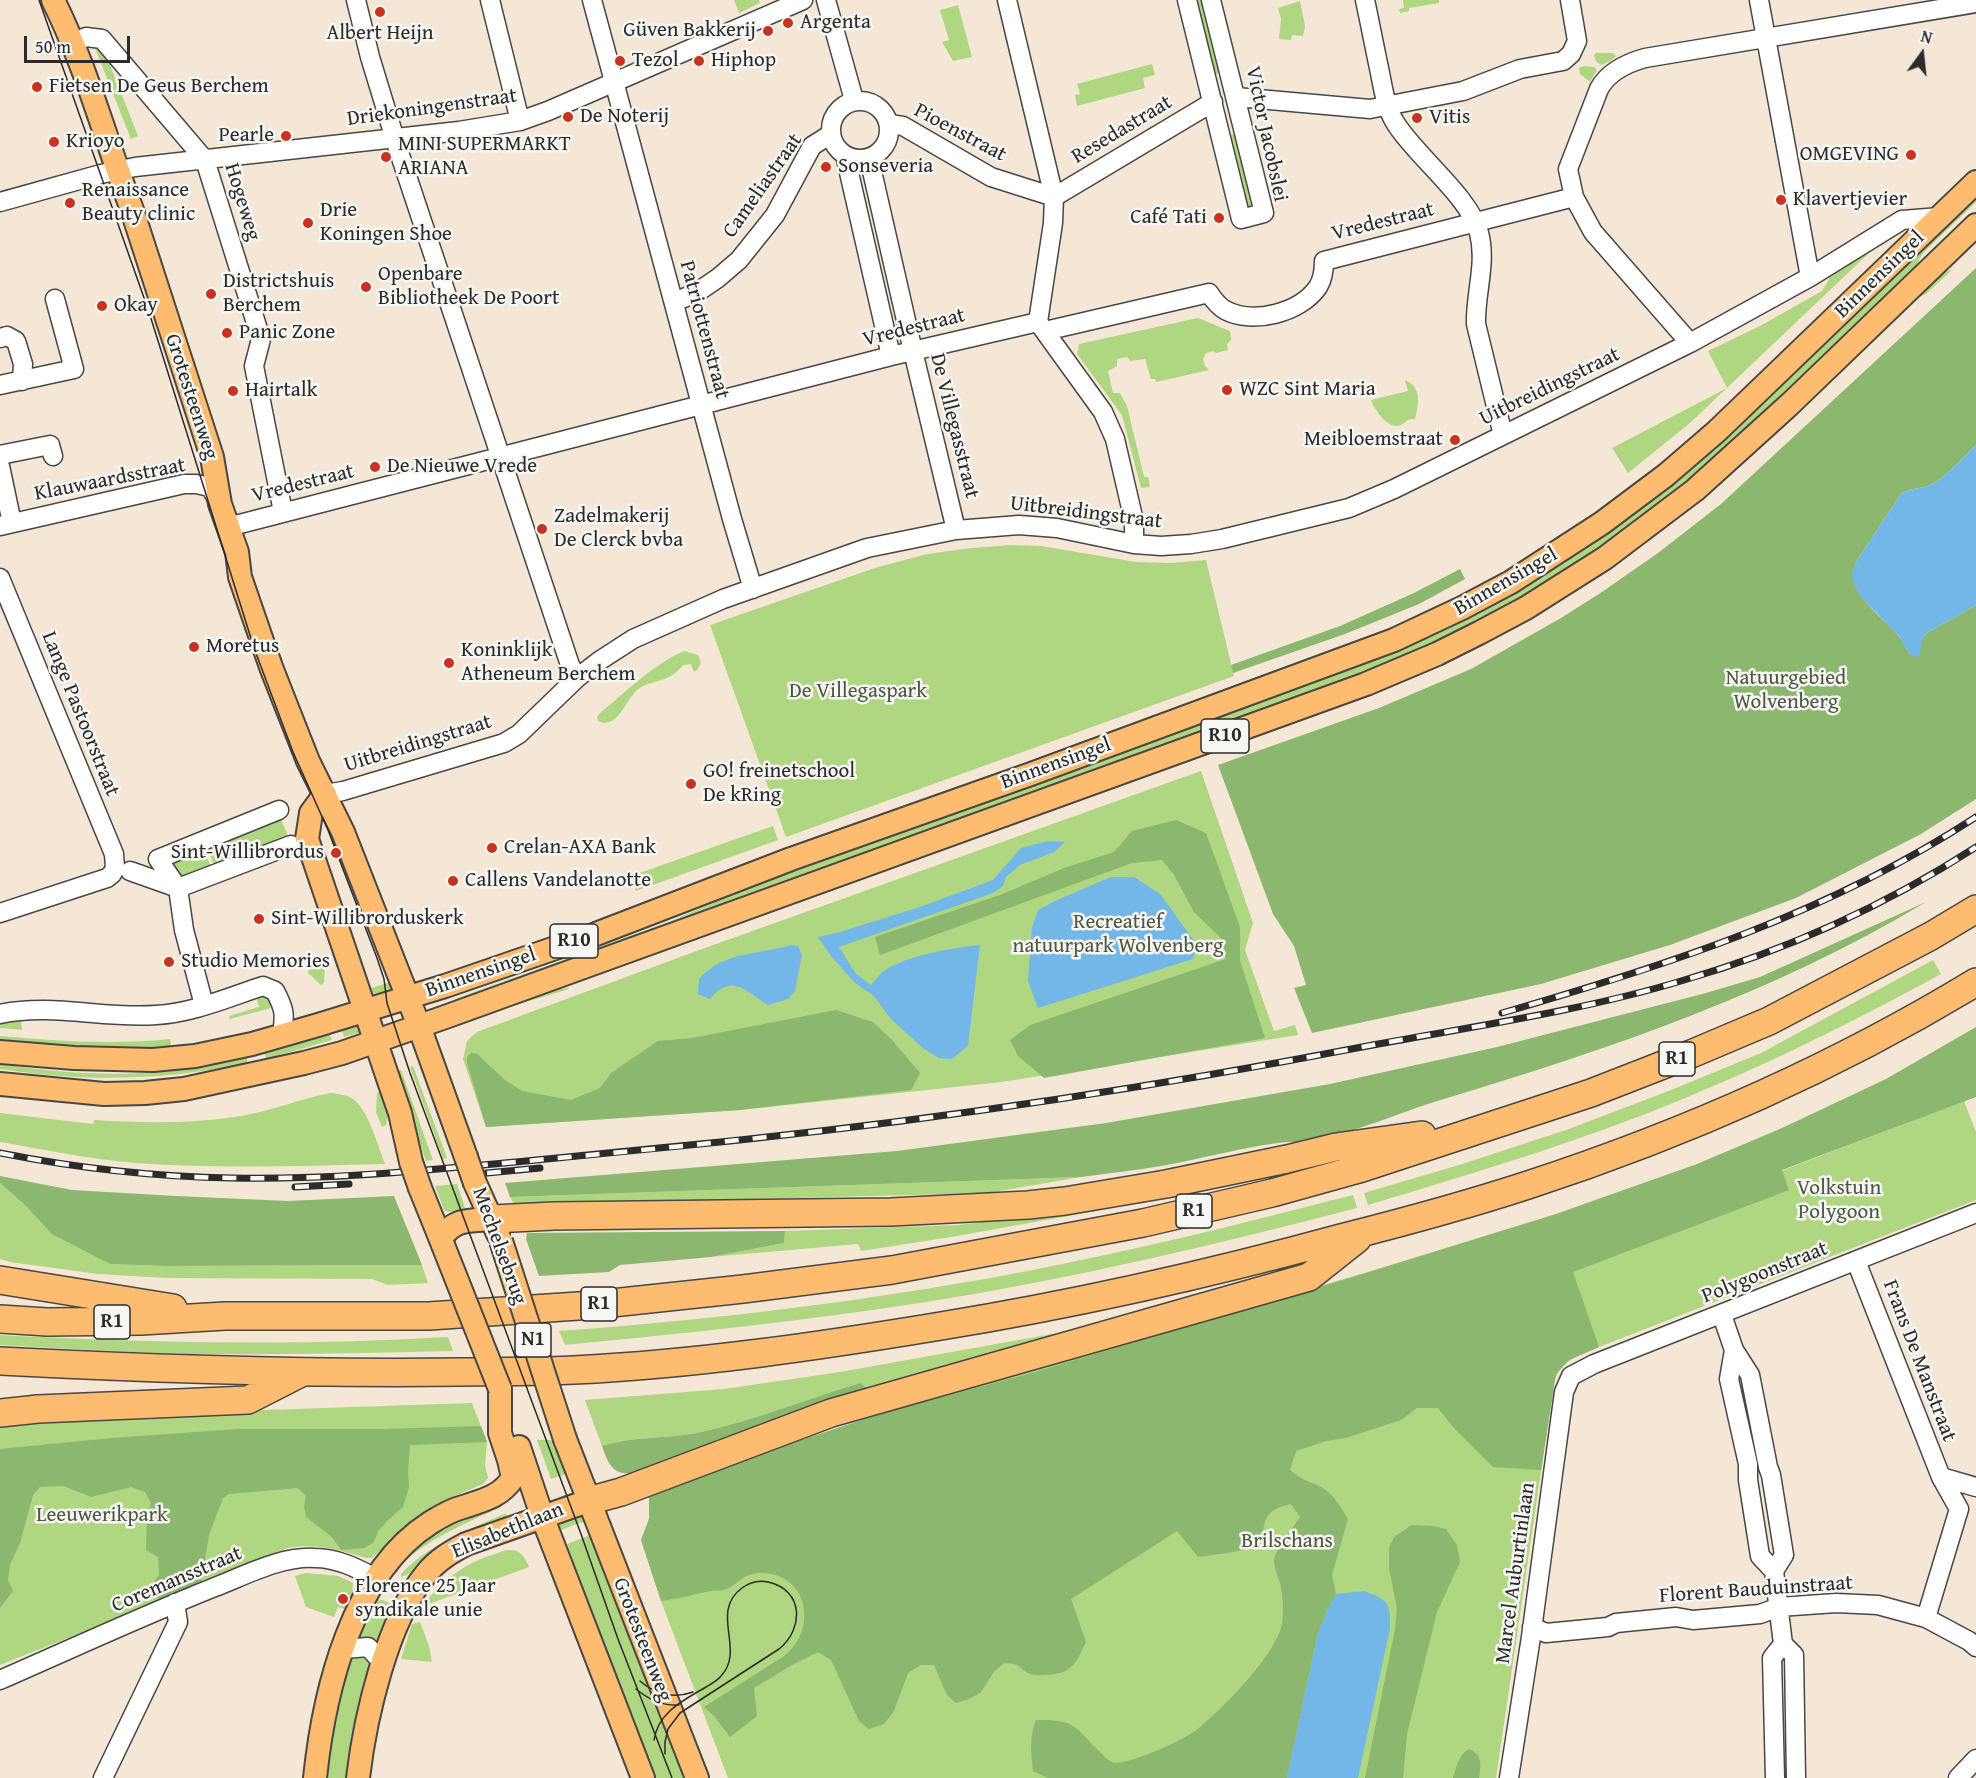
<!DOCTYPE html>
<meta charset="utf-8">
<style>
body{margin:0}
#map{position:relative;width:1976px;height:1778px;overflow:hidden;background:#f5e7d5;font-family:"Gentium Book Plus",serif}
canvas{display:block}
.north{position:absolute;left:1892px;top:24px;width:60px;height:60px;-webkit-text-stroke:4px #f6f6f2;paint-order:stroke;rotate:15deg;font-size:16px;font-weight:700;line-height:24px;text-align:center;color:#2b2b2b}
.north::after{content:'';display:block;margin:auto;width:21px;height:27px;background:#2b2b2b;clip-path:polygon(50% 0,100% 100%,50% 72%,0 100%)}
.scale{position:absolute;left:24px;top:36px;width:106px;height:27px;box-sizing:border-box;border:3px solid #2b2b2b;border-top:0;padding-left:8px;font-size:18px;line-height:21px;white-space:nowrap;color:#2b2b2b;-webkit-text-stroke:4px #f6f6f2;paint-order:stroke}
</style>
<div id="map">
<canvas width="1976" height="1778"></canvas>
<div class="north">N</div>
<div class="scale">50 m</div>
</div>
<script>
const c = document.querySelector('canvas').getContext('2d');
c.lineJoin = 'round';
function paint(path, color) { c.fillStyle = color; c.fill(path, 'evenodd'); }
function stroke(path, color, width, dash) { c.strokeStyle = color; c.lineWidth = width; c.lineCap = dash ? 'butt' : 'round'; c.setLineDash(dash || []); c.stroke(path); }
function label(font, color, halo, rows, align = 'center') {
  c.font = font + ' "Gentium Book Plus",serif'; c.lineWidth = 5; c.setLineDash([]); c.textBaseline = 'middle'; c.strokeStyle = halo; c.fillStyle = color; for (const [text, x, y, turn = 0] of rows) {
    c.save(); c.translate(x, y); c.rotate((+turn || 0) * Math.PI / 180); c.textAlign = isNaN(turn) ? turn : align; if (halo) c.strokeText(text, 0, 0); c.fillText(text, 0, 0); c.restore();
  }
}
paint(new Path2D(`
 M734,0h25l1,3 -21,10z
 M1193,0h12l18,72 -11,3z
 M1403,0h36v3l-30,5v3l-9,2 -1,-4 5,-1z
 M1300,1l5,25 -2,10 -11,-1 -1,5 -12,-1 2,-20 -3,-11z
 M958,5l14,52 -19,4 -11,-19 7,-2 -9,-30z
 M101,44l13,17 -4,4 28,71 -7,3 -36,-91z
 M1596,53h17l3,3 -6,5 -9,4 -5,-4 -2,-6z
 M1152,64l3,11 -12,3 2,10 -68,18 -2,-11 5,-1 -3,-10z
 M1583,66l11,1 3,3 -7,12 -10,-8 -1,-6z
 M1239,133l15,71 -7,4 -20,-72z
 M1976,194v8l-52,50 -14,23 -177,170c-60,51 -124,100 -191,142 -48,29 -100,52 -150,77l-935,337 -2,-2 216,-78 68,-29 74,-28 388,-141 405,-190 35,-25 46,-39z
 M1870,252l-180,171 -62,50 -16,-25 115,-60 -19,-37 52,-25 62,-35 10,-17z
 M1953,269l-27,25 -5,2 -3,-4 16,-15z
 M1198,318l32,13 1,9 -4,4 1,6 -12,3 -3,-2 -7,2 -3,6 2,7 4,4 -53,12 -1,-3h-4l-6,-20 -15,2 -3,-4 -10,2v7l-9,5 5,22h7l7,13 17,71h4l2,10 -9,1 -19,-73 -45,-61 2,-10z
 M1405,380c17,8 14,23 10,39 -10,0 -7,2 -14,6 -12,6 -27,-16 -30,-25l37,-9z
 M1011,545l30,1 95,16 34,1 36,-3 28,116 -448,161 -76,-212 165,-57 52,-14 44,-6z
 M684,651l14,4 3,8 -4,7 -3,2 -3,-8 -8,1c-15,20 -36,14 -48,27 -10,11 -19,38 -37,29l-1,-4 2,-3c27,-22 53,-49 85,-63z
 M1201,771l52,152 -8,27 29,81 21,-6 3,10 -296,47 -262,28 -254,17 -23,-68 4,-18 10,-9 225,-83z
 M279,815l10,23 -74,30 -9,-24z
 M773,826l5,14 -142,51 -5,-15z
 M202,846l10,23 -35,14 -10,-23z
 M1933,960l8,14c-77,42 -156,82 -237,116 -109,47 -223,81 -336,115l-4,-12 95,-28 110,-36 102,-39 90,-37z
 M320,962l3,1 2,3 -1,17 -3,2 -13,-12 1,-4z
 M393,981v9c-7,7 -18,7 -24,-1z
 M568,988l1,1 -60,18 -46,17 -1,-5 74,-26z
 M256,996l9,1 9,7 -4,1 1,3 -41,11 -1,-3 30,-9z
 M20,1015l2,15 -22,-2v-9z
 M358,1022l2,7 -2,4 -14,4 -4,-13z
 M328,1030l4,10 -66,19 -2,-9z
 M0,1036c57,5 113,9 170,3l1,6 -14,7 -83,-4 -74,-9z
 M245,1056l2,3v4c-84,18 -163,19 -247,6v-5c59,9 121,14 181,5 21,-3 42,-8 64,-13z
 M413,1066l34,92 -4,1 -33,-92z
 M401,1070l32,90 -7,1 -32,-89z
 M382,1090l7,19 -3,16 -4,2 -6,-15 1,-19z
 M330,1093c8,1 15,1 23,6 15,10 25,47 32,65 -83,2 -166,5 -249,-1 -46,-4 -91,-13 -136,-21v-29l93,11 1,-4c51,3 96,4 147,-4 30,-5 59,-17 89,-23z
 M1964,1101l12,31v68l-377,147c-20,9 -39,13 -45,36l-58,395h-768l-67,-177 -20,-61 8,-21v-24l47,-20 190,-63 485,-141 182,-56 236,-25 -8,-19z
 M1081,1177l-93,16 -469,12 -5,-1 -4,-7z
 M0,1183l27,24 83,57 54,2 258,-1 6,18 -40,2 -16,-6 -204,-1 -70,-4 -88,-12 -10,-3z
 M457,1184l8,24c-7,4 -13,6 -21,2l-9,-24z
 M1353,1195l4,13c-142,37 -286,71 -431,94 -120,19 -240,31 -361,43l-6,-14c194,-14 389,-40 578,-83 73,-16 144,-35 216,-53z
 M1113,1205v3l-162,29 -90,14 -3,-7 -147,13 73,-14 1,-12 174,-6z
 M1091,1327l-213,68 -18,-12c-54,16 -107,38 -163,50 -32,6 -63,3 -95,13l-17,-46 139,-11 116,-17z
 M0,1335c149,8 299,11 448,2l5,14c-88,2 -177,4 -265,3 -63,-2 -125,-5 -188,-9z
 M472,1403l15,39 -2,23 3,13 -5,6 -33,14 -37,24 -41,36h-6c-27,-8 -50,-15 -78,-10l-95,36 1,4 -194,77v-246z
 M537,1440h20l9,25v9l-15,5z
 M498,1499l4,5 -1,3c-26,12 -93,40 -104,66l-4,-1v-4l46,-41z
 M583,1513l2,8 -24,9 -2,-8z
 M504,1514h2l1,2c-28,11 -56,23 -80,41 -9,6 -15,18 -26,20v-3c27,-29 67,-44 103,-60z
 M590,1535l54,141 41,102h-30l-38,-94 -50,-140z
 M507,1550c13,-1 17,5 22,17l-100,37 -3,-3c28,-30 41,-39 81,-51z
 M305,1573l33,3 15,7 -1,11 -7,15 -7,-2 -4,10 -28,-10 -11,-31z
 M377,1599l6,1 10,5 1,5 -43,168h-29l21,-107 30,-70z
 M420,1622l9,24 3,16 -31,-3 11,-35z`), '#afd680');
paint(new Path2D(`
 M1976,268v177c-12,11 -32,35 -48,41 -9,3 -18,2 -27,8l-45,68c-11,31 24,52 42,73 5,6 8,13 12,20l11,-12 2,-6 4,-4 49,-28v194l-55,35 -125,64 -126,47 -129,39 -229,49 -18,-45 12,-3 -12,-39 -21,-32 -55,-149 161,-57 92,-39 90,-51 41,-26 56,-39 63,-49z
 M1460,569l5,10 -46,25 -74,30 -112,39 -2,-8 109,-39 74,-33z
 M1176,820l30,13 34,94v34l25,77 -221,40 -26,-22 -8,-16 20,-15 196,-66 -5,-21 -27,-26 -20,-37 -12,-15 -30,3 -252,92 -5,-18 125,-42 64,-27 50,-16 18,-21z
 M1926,902c-149,90 -316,147 -482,197 -45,13 -88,34 -134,42 -11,2 -22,0 -32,2 -37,5 -74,15 -111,22 -29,5 -57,8 -86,12l-571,20 -5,-14 392,-32 209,-28 224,-39 167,-37 209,-54 54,-16z
 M836,1010l37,12 19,18 28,33 -9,17 -171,20 -254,17 -19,-64v-6l4,-4 6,1 28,26 17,11 49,9 29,-12 11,-15 47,-32 34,-3z
 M1976,1027v70l-194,73 7,20 -216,82 26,75 -30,13 -13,14 -15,96 -48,-3 -40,-40 -15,-19h-21l-16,12 -55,18 -20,3 -30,10 -6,19c13,12 22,11 34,19 11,7 17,19 24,30l-16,56 4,19 -9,17 -9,22 -31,145h-239l-15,-7c-2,-18 -4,-34 3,-51 41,-1 38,7 64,32 5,5 8,9 15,11 20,-1 68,-22 84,-35 25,-21 76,-72 83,-104 2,-12 1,-29 -2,-41 -2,-6 -6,-16 -6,-22 2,-15 18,-31 26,-44l-9,-13c-39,8 -18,28 -38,42 -8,6 -43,9 -55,11l-21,-26 -106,68 15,43c-11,23 -14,32 -42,33 -4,0 -10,1 -14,-1 -14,-7 -7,-10 -26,-11l-10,9 -14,21 -11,6 -13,4 -9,-8 -13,-30h-13l-13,8 -14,38 -10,13 -15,5 -10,-8 -28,-61 -13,-8 -26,13 -38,23 3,28 -27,21 -16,-21 -10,-9 80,-51c34,-26 25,-82 -22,-83 -17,0 -20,7 -33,15 -4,3 -12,2 -18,3 -17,3 -32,8 -50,10l-20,-61 8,-21v-24l47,-20 190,-63 142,-38 325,-97 200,-62 144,-51 85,-36 104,-49z
 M0,1176l72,14 104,6 112,5 106,-5 28,69 -258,1 -54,-2 -58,-30 -25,-27 -27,-24z
 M785,1231l-1,12 -73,14 -91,8 -11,7 -70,4 -13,-37 1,-6z
 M860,1383l18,12c-69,21 -138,40 -207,63 -14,5 -32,18 -48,15 -13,-2 -17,-16 -21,-27 32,-10 63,-7 95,-13 56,-12 109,-34 163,-50z
 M481,1426l6,16 -77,3 -2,27 1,15 -6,20 -15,13 -9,10 -6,13 -9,5 -23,2 -9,-13 -26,-20 -2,-11 2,-10 -8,-8 -69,6 -6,4 -14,37 -8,49 -41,16 -12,-11 11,-14 -1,-18 -12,-7 1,-32 4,-15 -6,-11 -14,-5 -40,10 -27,-11 -24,1 -7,8 -13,48 -10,22 -2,15 5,11 -13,17v-159l112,-11 126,-9h146z
 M1412,1525l21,1 13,3 11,16 3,17 -23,50 -30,122 -4,44h-38l30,-149 2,-21 -8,-40v-20l5,-11z
 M1469,1749c14,6 12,16 10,29h-26c3,-10 6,-24 16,-29z`), '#8bb76e');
paint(new Path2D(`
 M1976,445v160l-49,28 -4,4 -4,20 -9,-2 -11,-19 -38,-39 -8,-15 -1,-10 4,-10 45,-68c9,-6 18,-5 27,-8 16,-6 36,-30 48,-41z
 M1048,841l17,1 -11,10 -34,13 -14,12 -3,9 -10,7 -154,54 17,27 15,11c4,-4 8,-11 13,-14 23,-16 68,-23 96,-26l-12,101 -16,13 -13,-1 -15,-9 -33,-30 -17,-23 -20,-14 -23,-26 -13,-19 22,-5 80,-25 73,-27 28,-32z
 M1111,877h23l26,17 37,51 -4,14 -155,49 -10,-27 4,-54 6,-17 19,-10z
 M791,945l7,1 4,9 -7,36 -7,8 -20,6c-20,-12 -36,-34 -58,-6l-12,-5 1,-15c25,-28 59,-24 92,-34z
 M1364,1591c24,8 27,13 26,37l-32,150h-71l31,-145 9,-22 9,-17z`), '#73b7e9');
const minor = new Path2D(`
 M356,0l14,57 28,92 172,516 7,13
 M490,0l30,121
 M592,0l140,519 21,70
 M826,0l28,100
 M1007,0l47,197 -1,26 -15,99
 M1187,0l54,219 23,-6 -53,-213
 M1365,0c5,23 9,45 14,68 4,19 6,39 17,56 21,33 74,73 83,109 8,30 -4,61 -3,91l27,111
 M1759,0l51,277
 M72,43l14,-6 16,2 103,121 56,179 -7,27 29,146
 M1236,97l134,12 93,-18 57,-22 43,-8 8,-7 6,-13 -7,-41
 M831 130a29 29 0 1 1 58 0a29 29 0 1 1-58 0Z
 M889,124l14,2 88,51 63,20
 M845,155l46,201
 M869,158l44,193 43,179
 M1054,197l159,-95
 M0,202l101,-28 34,-7 324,-36 61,-10 28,-10 255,-111
 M674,302l22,-9 22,-15 21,-18 36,-45 37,-69 19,-12
 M1045,331l164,-38c4,6 9,13 16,17 28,15 75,3 93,-23 5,-8 6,-17 6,-26l250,-64
 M0,338l7,-2 9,5 7,23 -1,17
 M1690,343l-97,-111 -19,-35 -6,-28 31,-80c9,-17 28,-26 46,-31l331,-55
 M0,385l74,-16 -19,-70
 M0,455l50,-10 3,11
 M0,466l12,57
 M0,526l184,-42h12l14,3 10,17
 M228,527l663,-171 147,-34 65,90 12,27 19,82v23
 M0,578l114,276 1,14
 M325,794l18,-3 161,-48 15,-9 58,-56 22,-17 34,-22 90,-40 144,-51 89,-18 63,-5 38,3 77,16 27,2 30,-2 31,-5 127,-31 45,-19 296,-146 120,-66 92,-57 38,-3
 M130,871l48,17
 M178,888l-20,-29 121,-49
 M0,913l107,-35 5,-4 3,-6
 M204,1005l-20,-75 -6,-42 113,-43
 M0,1014c52,-11 104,5 156,1 37,-2 73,-18 107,-29l12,5c10,19 10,23 7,44
 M1856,1261l85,216 18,32
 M1722,1315l12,35 16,25 18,92 3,8 13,80 -10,16
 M1734,1350l-5,29 19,85v16l12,76 14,15 9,73 11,11 2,123
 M1941,1477l35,10
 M1926,1618l33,-109
 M1532,1627l14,6 62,-6 8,-4 60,-6 17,3 67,-6 19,-7 57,-4 42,2 48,13 43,23 7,6
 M343,1649l25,-2 15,16
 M0,1680c71,-31 142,-64 215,-93 31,-12 66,-31 100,-29 22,0 42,10 60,20
 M103,1778l75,-156 -3,-19
 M1509,1778l22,-141 33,-245 7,-16 23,-12 382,-151
 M1775,1778l-3,-120 11,-14
 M1958,1778l18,-19`);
const major = new Path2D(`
 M53,0c33,66 52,138 78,207l81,250 8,47 17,48 3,25 31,90 37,94 35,71 76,194 47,131
 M325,794l-14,19 -4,26 83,245 10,29 11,49
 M0,1052l74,6 79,2 42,-4 57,-12 66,-19 127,-39 151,-52 195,-75 240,-85 363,-134 68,-32 49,-26 91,-59 64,-48 51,-44 259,-249
 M0,1084l104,10 41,-1 39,-4 120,-26 38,-10 106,-37 918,-332 71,-30 42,-21 47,-25 79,-50 90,-68 95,-86 186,-179
 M475,1183l23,51
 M420,1188l23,57
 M441,1238c14,-20 28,-17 51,-19
 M565,1439l132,339
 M519,1447l23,69 101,262
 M315,1778c9,-87 37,-205 115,-255 11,-7 21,-13 33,-16 21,-7 37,-10 50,-29l-4,-18 -9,-27v-44
 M358,1778c7,-60 29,-157 68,-204 11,-14 25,-22 40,-30l122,-43`);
const highway = new Path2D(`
 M492,1219l62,-3 337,-4 137,-7 37,-4 101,-17 121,-25 49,-12 86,-12
 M0,1280l173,28
 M0,1319l47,3 94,-1 84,-5h204l164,-11 150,-16 149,-19 251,-47 129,-30 90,-25 229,-75 100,-39 78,-33 162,-85 45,-27
 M0,1361c154,8 307,13 461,11 38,-1 76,0 113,-2 123,-6 246,-24 367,-44 135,-22 268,-52 400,-88 63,-16 126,-33 187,-53 156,-51 308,-118 448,-203
 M0,1413l38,-4 210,-9 51,-26
 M588,1501l33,-9 210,-79 478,-136 48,-38`);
stroke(minor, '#494744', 21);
stroke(major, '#494744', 26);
stroke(highway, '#494744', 30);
stroke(minor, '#fff', 18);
stroke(major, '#febc70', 22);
stroke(highway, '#febc70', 27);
stroke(new Path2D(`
 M39,0l110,312 105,336 39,104 35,78 49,128 7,21 3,24 23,70 171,461 37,105 54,139
 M640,1681c15,13 34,18 53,11
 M636,1689c13,11 26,17 43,16
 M654,1740c4,-28 30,-40 52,-53 5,-3 11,-6 15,-11 25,-26 -12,-64 21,-88 8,-6 17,-8 26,-6 36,8 36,47 11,67l-99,64 -12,16 -3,13v12`), '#2b2b2b', 1.5);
const rail = new Path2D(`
 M1502,1013c169,-49 325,-99 474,-196
 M0,1153c76,15 154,24 232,25 99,2 196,-8 294,-17 75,-7 149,-14 223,-22 206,-22 410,-53 613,-92 106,-20 216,-35 319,-66 103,-30 204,-75 295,-134
 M487,1173l53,-5
 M295,1187l54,-3`);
stroke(rail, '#2b2b2b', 7);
stroke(rail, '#f6f6f2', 4.5, [14]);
const majorBridge = new Path2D(`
 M466,1157l9,26
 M411,1162l9,26
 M501,1241l64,198
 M443,1245l57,144`);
stroke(majorBridge, '#494744', 26, []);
stroke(majorBridge, '#febc70', 22);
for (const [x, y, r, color] of [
 [380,12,6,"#c8321e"],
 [788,23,6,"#c8321e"],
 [768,31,6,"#c8321e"],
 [620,61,6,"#c8321e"],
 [699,61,6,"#c8321e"],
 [37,87,6,"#c8321e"],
 [568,117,6,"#c8321e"],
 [1417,118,6,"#c8321e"],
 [286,136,6,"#c8321e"],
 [54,142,6,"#c8321e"],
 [1911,155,6,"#c8321e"],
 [386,157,6,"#c8321e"],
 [826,167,6,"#c8321e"],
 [1781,200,6,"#c8321e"],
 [70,203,6,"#c8321e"],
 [1219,218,6,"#c8321e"],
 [308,223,6,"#c8321e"],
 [366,287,6,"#c8321e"],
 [211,294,6,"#c8321e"],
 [102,306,6,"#c8321e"],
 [227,333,6,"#c8321e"],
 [1227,390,6,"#c8321e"],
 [233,391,6,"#c8321e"],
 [1455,440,6,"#c8321e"],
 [375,467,6,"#c8321e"],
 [542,529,6,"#c8321e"],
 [194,647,6,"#c8321e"],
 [449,663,6,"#c8321e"],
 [691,784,6,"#c8321e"],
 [492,848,6,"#c8321e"],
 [336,853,6,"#c8321e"],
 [453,881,6,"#c8321e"],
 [259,919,6,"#c8321e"],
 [169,962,6,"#c8321e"],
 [343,1599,6,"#c8321e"]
]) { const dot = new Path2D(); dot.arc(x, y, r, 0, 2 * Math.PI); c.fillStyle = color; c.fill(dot); stroke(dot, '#f6f6f2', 2); }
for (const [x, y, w] of [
 [1225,736,48],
 [574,941,48],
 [1677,1059,36],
 [1194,1211,36],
 [599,1304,36],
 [112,1322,36],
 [533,1340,36]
]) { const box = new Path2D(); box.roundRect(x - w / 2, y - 17, w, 34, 4.5); c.fillStyle = '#f6f6f2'; c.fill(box); stroke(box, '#2b2b2b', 1.5); }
label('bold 20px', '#2b2b2b', null, [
 ["R10",1225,736],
 ["R10",574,941],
 ["R1",1677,1059],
 ["R1",1194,1211],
 ["R1",599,1304],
 ["R1",112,1322],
 ["N1",533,1340]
]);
label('21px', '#2b2b2b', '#f6f6f2', [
 ["Argenta",800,23],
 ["Güven Bakkerij",756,31,"right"],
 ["Albert Heijn",380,34,"center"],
 ["Tezol",632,61],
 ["Hiphop",711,61],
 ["Fietsen De Geus Berchem",49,87],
 ["De Noterij",580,117],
 ["Vitis",1429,118],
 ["Pearle",274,136,"right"],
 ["Krioyo",66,142],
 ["MINI SUPERMARKT",398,145],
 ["ARIANA",398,169],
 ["OMGEVING",1899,155,"right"],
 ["Sonseveria",838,167],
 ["Renaissance",82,191],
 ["Beauty clinic",82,215],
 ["Klavertjevier",1793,200],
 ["Drie",320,211],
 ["Koningen Shoe",320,235],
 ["Café Tati",1207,218,"right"],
 ["Openbare",378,275],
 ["Bibliotheek De Poort",378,299],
 ["Districtshuis",223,282],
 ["Berchem",223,306],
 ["Okay",114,306],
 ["Panic Zone",239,333],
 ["WZC Sint Maria",1239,390],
 ["Hairtalk",245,391],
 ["Meibloemstraat",1443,440,"right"],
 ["De Nieuwe Vrede",387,467],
 ["Zadelmakerij",554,517],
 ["De Clerck bvba",554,541],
 ["Moretus",206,647],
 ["Koninklijk",461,651],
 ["Atheneum Berchem",461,675],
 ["GO! freinetschool",703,772],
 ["De kRing",703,796],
 ["Crelan-AXA Bank",504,848],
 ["Sint-Willibrordus",324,853,"right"],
 ["Callens Vandelanotte",465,881],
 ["Sint-Willibrorduskerk",271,919],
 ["Studio Memories",181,962],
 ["Florence 25 Jaar",355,1587],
 ["syndikale unie",355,1611]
], 'left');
label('21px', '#2b2b2b', '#f6f6f2', [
 ["Driekoningenstraat",432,108,-8],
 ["Resedastraat",1122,130,-31],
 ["Pioenstraat",960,133,28],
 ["Victor Jacobslei",1266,134,78],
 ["Cameliastraat",763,186,-55],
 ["Hogeweg",242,202,73],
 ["Vredestraat",1383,222,-14],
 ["Binnensingel",1880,275,-44],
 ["Vredestraat",914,328,-14],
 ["Patriottenstraat",704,330,75],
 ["Uitbreidingstraat",1550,387,-26],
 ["Grotesteenweg",191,397,72],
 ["De Villegasstraat",954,426,76],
 ["Klauwaardsstraat",110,480,-11],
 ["Vredestraat",303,484,-14],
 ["Uitbreidingstraat",1086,513,7],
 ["Binnensingel",1506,582,-30],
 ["Lange Pastoorstraat",80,714,68],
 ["Uitbreidingstraat",418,744,-17],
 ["Binnensingel",1056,764,-20],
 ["Binnensingel",481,973,-19],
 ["Mechelsebrug",499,1246,70],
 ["Polygoonstraat",1765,1273,-22],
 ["Frans De Manstraat",1919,1361,69],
 ["Elisabethlaan",508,1531,-22],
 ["Marcel Auburtinlaan",1516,1573,-82],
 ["Coremansstraat",177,1580,-23],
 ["Florent Bauduinstraat",1756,1590,-4],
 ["Grotesteenweg",642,1640,69]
]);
label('21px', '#4c5640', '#f6f6f2', [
 ["Natuurgebied",1786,679],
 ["Wolvenberg",1786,703],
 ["De Villegaspark",858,692],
 ["Recreatief",1118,923],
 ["natuurpark Wolvenberg",1118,947],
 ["Volkstuin",1839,1189],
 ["Polygoon",1839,1213],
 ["Leeuwerikpark",102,1516],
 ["Brilschans",1287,1542]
]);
</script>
